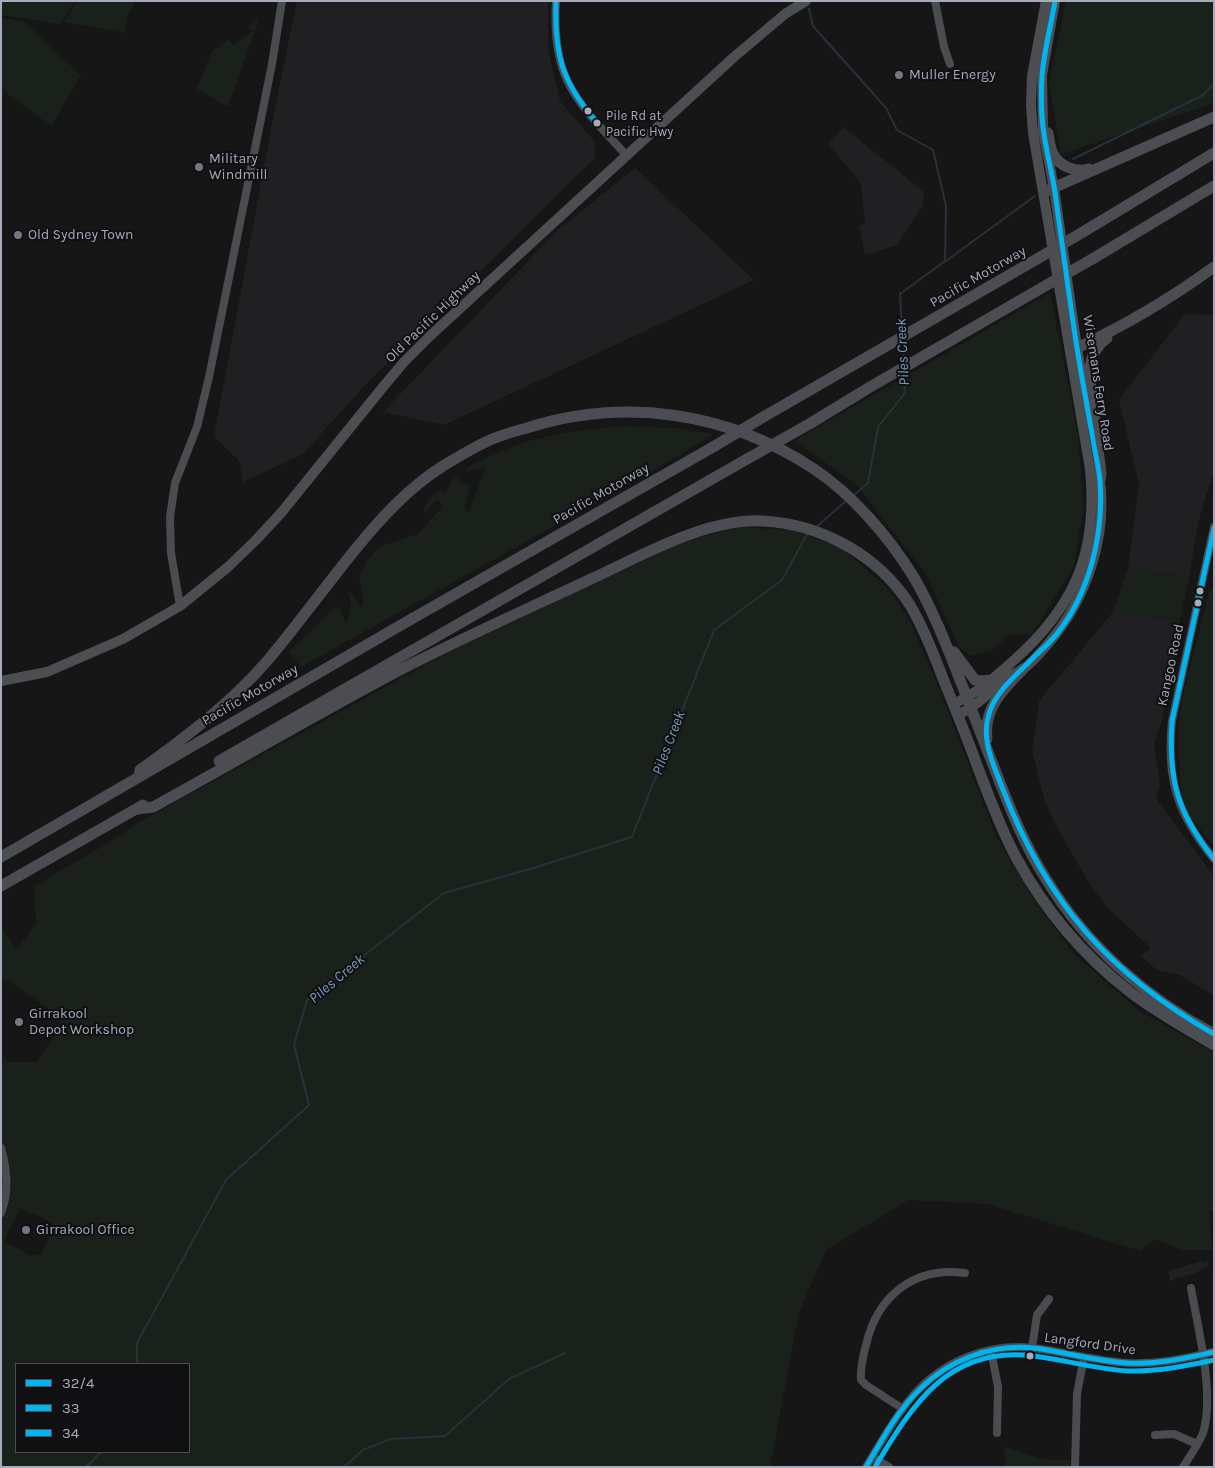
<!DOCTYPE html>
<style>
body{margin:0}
#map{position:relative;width:1215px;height:1468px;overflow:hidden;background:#161617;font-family:Karla,sans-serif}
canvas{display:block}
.frame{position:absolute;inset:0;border:2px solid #a6abb9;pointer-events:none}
.legend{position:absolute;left:15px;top:1363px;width:175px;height:90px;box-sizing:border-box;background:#101013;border:1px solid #4c4e55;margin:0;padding:6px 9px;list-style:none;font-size:15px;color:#a6abb9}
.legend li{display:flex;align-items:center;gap:10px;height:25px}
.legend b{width:25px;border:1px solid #4c4e55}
</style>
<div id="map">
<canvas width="1215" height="1468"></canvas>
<div class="frame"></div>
<ul class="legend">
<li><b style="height:6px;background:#00b5ef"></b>32/4</li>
<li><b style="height:6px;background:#00b5ef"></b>33</li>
<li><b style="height:6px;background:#00b5ef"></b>34</li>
</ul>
</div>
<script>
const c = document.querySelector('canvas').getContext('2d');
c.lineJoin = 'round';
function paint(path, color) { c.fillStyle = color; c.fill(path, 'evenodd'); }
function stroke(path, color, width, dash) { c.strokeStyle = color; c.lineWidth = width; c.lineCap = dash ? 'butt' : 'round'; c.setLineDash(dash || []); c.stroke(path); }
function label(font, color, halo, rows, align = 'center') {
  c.font = font + ' Karla,sans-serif'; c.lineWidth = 4; c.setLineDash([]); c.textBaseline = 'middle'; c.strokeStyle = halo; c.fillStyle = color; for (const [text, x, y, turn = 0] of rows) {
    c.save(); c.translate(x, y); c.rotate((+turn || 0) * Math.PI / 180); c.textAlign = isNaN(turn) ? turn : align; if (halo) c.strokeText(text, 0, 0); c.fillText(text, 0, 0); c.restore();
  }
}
paint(new Path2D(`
 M297,1h251v48l12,52 35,41v16l-228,225 -64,71 -60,28 -4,-21 -25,-25 61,-328z
 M843,127l81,65 -1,13 -26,40 -32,10 -6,-29 6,-2 -4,-40 -32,-40z
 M635,168l119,112 -310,145 -61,-13 175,-182z
 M1185,314l29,1v155l-16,53 -9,55 -61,-11 11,-83 -20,-84z
 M1113,612l67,9 -17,96 -9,28 6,39 -4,15 58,77v120l-33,-21 -24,-5 -16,-14 10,-8 -43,-40 -22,-30 -30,-52 -11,-24 -13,-52 7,-49z
 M1208,1260l2,5 -17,9 -17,4 -6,3 -2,-10 33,-10 2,2z`), '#202023');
paint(new Path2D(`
 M1,1h74l-15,23 -59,-9z
 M77,1h58l-8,16 -2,16 -61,-11z
 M1066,1h148v102l-153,51 -12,-71z
 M1,18l23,3 57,54 -30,51 -47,-35 -3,9z
 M259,19l-31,88 -31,-18 15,-38 17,-11 4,5 19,-13 -4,-5z
 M1050,293l28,142 6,73 -11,60 -41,67 -21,-1 -20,17 -22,4 -10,-8 -33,-73 -71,-91 -61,-42z
 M629,426l44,2 41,6 -70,42 -343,191 -12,-15 46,-45 6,2 5,16 5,-18 -3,-16 5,4 8,12 3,-6 -5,-25 8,-16 13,-14 38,-12 24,-27 -2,-6 -4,-1 -11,13 -1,-7 14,-16 7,3 9,-17 16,10 -5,21 3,6 18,-46 -21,5 3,-5c21,-10 42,-21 65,-27 31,-9 63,-12 96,-14z
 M737,527l54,3 48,16 49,42 22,33 30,70 57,147 35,59 42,57 65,57 75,41v158l-5,1 3,39h-30l-27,-11 -15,12 -152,-47 -79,-4 -82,49 -28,63 -29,155h-769v-411l8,6h28l24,-36 -5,-12 -52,-36 -3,4v-55l16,22 19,-25 -2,-38 59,-34 48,-31 317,-174 222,-104zM20,1209l32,13 1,8 -12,24 -10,2 -27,-15zM16,1364h173v88h-173z
 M1128,567l61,11 -9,43 -67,-9z
 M1210,590h4v256l-25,-31 -8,-22 -3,-58 3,-33z
 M1006,1447l34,12 30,1v7h-65l1,-9 -3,-7z`), '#1a211b');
stroke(new Path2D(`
 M809,9l4,17 73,82 11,22 36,20 13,56 -1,55 -45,33 2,37
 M1073,159l130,-64 11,-11
 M946,261l89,-65
 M903,341l1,22
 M853,496l15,-13 10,-56 27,-34 -1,-20
 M815,528l32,-28
 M137,1364v-21l89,-163 83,-75 -15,-60 13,-45 137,-107 86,-24 102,-32 82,-207 68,-50 25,-46
 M86,1467l15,-15
 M344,1467l19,-17 28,-11 54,-3 64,-57 56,-26`), '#28313a', 2);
stroke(new Path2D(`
 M556,1c-5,80 21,100 71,155
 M935,1l9,46 6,17
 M1214,527l-42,194c-6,58 5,93 42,138
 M180,606l-9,-53 -1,-36 5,-34 22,-56 12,-50 63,-313 10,-63
 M1,1148c6,21 8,45 0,65
 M1032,1348l5,-33 12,-16
 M991,1350l7,37 -1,46
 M903,1409l-37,-24 -5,-5c-1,-12 2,-24 5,-35 11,-48 47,-79 99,-72
 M1155,1435l19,-1 23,10
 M872,1457l17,10
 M866,1467c16,-26 32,-56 53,-78 30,-30 72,-46 114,-41 32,4 63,13 94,15 29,2 58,-5 87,-11
 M1075,1467l2,-73 7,-37
 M1183,1467c7,-11 15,-22 20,-34 12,-38 -5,-105 -12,-145`), '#4a4c50', 8);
stroke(new Path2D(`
 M1055,1l-13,74 1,56 11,57 23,160 13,77
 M1,681l46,-9 76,-33 57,-33 48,-39 28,-27 25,-27 102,-126 21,-25 27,-27 303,-278 51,-43 21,-13
 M953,704c23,-10 41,-26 59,-42 63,-55 86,-110 78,-193l-57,-336 -2,-28 1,-29 14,-75
 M958,715c19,-9 32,-23 48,-37 5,-4 12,-5 17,-9 9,-6 17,-16 24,-24 40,-46 62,-110 52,-171`), '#4d4e51', 10);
stroke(new Path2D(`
 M1043,131l5,2c1,7 2,15 5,21 6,12 23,19 36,15
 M1044,192l170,-75
 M1083,232l131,-79
 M1094,258l120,-72
 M1070,349l7,-1c49,-23 93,-49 137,-81
 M765,416l272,-157
 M811,423l59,-36 182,-105
 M1100,480l1,-6 -12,-102 4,-18 7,-10 7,-6
 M954,652l21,28 6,1 11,-1
 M987,739c-4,-30 16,-50 36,-70
 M219,761l528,-302
 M139,777l1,-7c46,-33 91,-67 128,-110 30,-36 57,-73 86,-109 26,-32 54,-63 89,-85 15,-9 31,-19 47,-26 12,-5 25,-9 37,-12 98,-31 201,-16 287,41 38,25 75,68 99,107 17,28 30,60 42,91 14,36 28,72 42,108 14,36 28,71 49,104 40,66 100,119 168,155
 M137,809l16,-2c82,-45 164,-93 247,-137 62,-32 127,-61 191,-91 50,-23 115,-61 172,-58 58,3 115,34 147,84 13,22 23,47 32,71 12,30 25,61 36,92 12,31 23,62 39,91 28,51 67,97 113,133 26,20 55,36 84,53
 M1,857l407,-236 305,-174
 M1,886l142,-81`), '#4c4d52', 11);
stroke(new Path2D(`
 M1037,259l46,-27
 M1052,282l42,-24
 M713,447l52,-31
 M747,459l64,-36`), '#4c4d52', 11);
stroke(new Path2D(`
 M1055,1c-4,25 -11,50 -13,75 -1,18 -1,40 2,58 3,20 8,39 11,58 7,52 14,104 22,156 5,31 11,62 16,92 2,14 6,27 7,41 4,52 -10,112 -44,154 -6,7 -13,14 -20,20 -17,18 -40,35 -47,59 -9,26 6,54 15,78 43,111 107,183 210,242
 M866,1467c16,-27 31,-56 54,-78 30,-30 72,-45 114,-41 31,4 62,13 93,15 30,2 58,-5 87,-11`), '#00b5ef', 5);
stroke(new Path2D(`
 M556,1c-2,54 6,81 41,122
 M1214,528l-42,193c-4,59 5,91 42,138`), '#00b5ef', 5);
stroke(new Path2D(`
 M875,1467c38,-63 74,-122 159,-111 31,4 62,13 94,15 29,1 57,-5 86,-11`), '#00b5ef', 5);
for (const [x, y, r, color] of [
 [899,75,5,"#747780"],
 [588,111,4.5,"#a6abb9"],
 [597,123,4.5,"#a6abb9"],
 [199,167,5,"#747780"],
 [18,235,5,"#747780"],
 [1200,591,4.5,"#a6abb9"],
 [1198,603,4.5,"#a6abb9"],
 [19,1022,5,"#747780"],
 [26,1230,5,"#747780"],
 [1030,1356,4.5,"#a6abb9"]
]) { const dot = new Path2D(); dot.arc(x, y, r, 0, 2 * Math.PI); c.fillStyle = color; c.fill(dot); stroke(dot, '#101013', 2); }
label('13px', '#a6abb9', '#101013', [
 ["Pile Rd at",606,116],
 ["Pacific Hwy",606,132]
], 'left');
label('14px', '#a6abb9', '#101013', [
 ["Muller Energy",909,75],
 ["Military",209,159],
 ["Windmill",209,175],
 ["Old Sydney Town",28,235],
 ["Girrakool",29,1014],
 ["Depot Workshop",29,1030],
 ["Girrakool Office",36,1230]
], 'left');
label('14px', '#a6abb9', '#101013', [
 ["Pacific Motorway",978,277,-30],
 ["Old Pacific Highway",433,317,-44],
 ["Wisemans Ferry Road",1098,383,81],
 ["Pacific Motorway",601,494,-30],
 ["Kangoo Road",1171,665,-78],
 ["Pacific Motorway",250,695,-30],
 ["Langford Drive",1090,1344,8]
]);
label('italic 15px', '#799ab8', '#101013', [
 ["Piles Creek",903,352,-93],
 ["Piles Creek",669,743,-69],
 ["Piles Creek",337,979,-40]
]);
</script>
